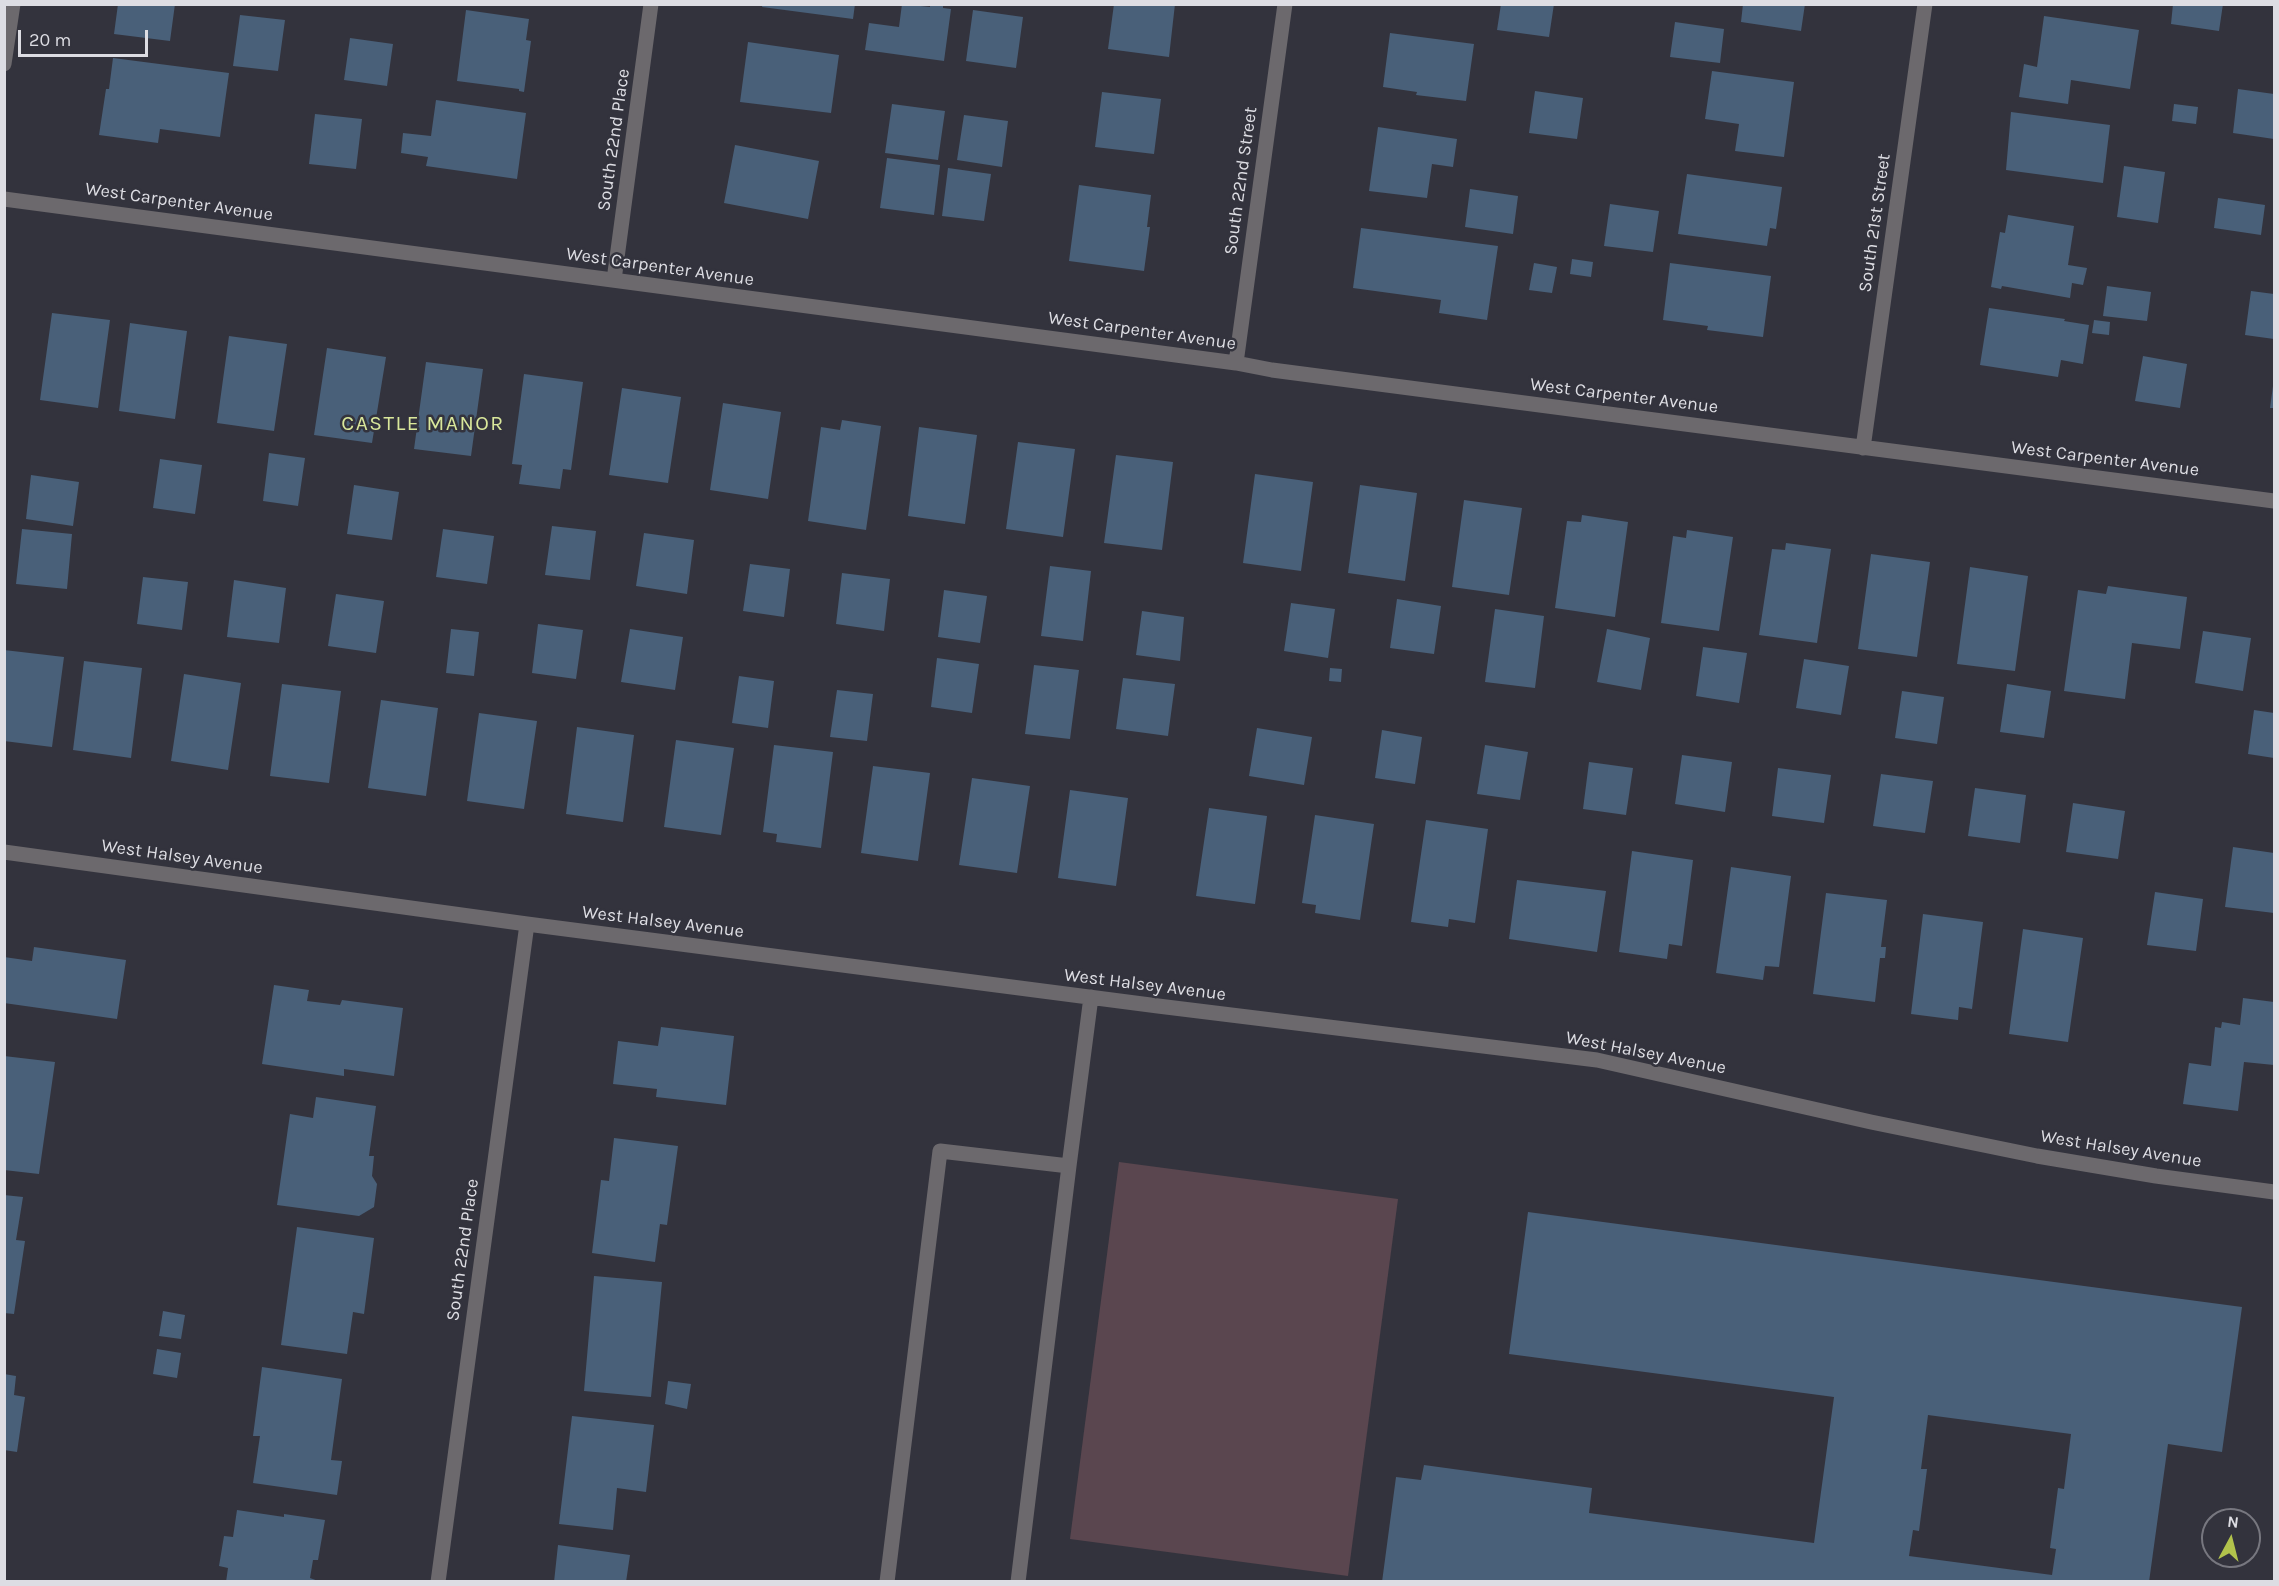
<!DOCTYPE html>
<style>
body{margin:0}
#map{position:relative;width:2279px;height:1586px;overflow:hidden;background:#33333d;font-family:Karla,sans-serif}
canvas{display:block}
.frame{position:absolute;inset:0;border:6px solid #dddde3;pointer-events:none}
.north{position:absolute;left:2201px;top:1508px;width:60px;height:60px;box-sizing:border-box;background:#33333d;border:2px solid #77777f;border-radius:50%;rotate:7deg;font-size:16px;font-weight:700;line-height:24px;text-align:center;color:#dddde3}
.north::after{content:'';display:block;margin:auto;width:21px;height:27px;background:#b2c34c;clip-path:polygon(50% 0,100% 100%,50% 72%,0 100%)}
.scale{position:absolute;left:18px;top:30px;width:130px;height:27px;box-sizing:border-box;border:3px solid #dddde3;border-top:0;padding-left:8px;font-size:18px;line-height:21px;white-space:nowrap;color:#dddde3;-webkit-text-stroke:4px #33333d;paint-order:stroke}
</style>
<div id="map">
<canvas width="2279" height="1586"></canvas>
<div class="frame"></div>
<div class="north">N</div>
<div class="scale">20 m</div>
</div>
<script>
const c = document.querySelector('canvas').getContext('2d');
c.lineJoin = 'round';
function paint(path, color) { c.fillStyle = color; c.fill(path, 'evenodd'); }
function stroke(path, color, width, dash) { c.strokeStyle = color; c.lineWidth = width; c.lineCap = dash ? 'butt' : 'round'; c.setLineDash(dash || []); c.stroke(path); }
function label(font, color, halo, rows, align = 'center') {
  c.font = font + ' Karla,sans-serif'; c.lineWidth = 5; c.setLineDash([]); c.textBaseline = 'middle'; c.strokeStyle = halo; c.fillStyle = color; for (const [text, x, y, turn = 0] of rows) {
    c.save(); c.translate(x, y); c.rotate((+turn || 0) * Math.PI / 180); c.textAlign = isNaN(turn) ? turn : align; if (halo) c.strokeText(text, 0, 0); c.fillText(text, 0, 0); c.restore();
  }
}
paint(new Path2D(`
 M1119,1162l279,37 -50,377 -278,-37z`), '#5a464f');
paint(new Path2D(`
 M118,4h57l-5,37 -56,-7z
 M763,4h92l-2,15 -91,-12z
 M902,4l28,3v-3h13v4l8,1 -7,52 -79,-11 4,-27 30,4z
 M1114,4h61l-6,53 -61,-8z
 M1501,4h53l-5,33 -52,-7z
 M1743,4h62l-4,27 -60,-9z
 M2173,4h50l-4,27 -48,-7z
 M466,10l63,9 -3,21 5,1 -7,51 -5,-1v-2l-62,-8z
 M973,10l50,7 -7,51 -50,-7z
 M240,15l45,5 -7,51 -45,-5z
 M2044,16l95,14 -9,59 -59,-9 -3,24 -49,-7 5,-33 13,3z
 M1675,22l49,7 -4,34 -50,-6z
 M1390,33l84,11 -8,57 -50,-6 1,-3 -34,-5z
 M350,38l43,6 -6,42 -43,-6z
 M748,42l91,13 -8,58 -91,-11z
 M113,58l116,15 -9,64 -60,-8 -2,14 -59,-8 7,-46h3z
 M1712,71l82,11 -10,75 -49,-6 4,-27 -34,-5z
 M2238,89l36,5v45l-41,-6z
 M1535,91l48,7 -6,41 -48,-6z
 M1102,92l59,7 -7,55 -59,-7z
 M436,100l90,13 -9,66 -91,-13 2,-9 -27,-4 2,-20 28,3z
 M892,104l53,7 -7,49 -53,-7z
 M2174,104l24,3 -2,17 -24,-3z
 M2011,112l99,13 -7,58 -97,-13z
 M315,114l47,5 -6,50 -47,-5z
 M964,115l44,6 -6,46 -45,-7z
 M1378,127l79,12 -4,28 -21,-3 -5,34 -58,-7z
 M735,145l84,16 -11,58 -84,-16z
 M887,158l53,7 -6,50 -54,-7z
 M2124,166l41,6 -7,51 -41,-6z
 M948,168l43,6 -7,47 -42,-5z
 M1687,174l95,13 -6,42 -6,-1 -3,18 -89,-12z
 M1079,185l72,10 -4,32h3l-6,44 -75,-10z
 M1470,189l48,7 -5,38 -48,-7z
 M2218,198l47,7 -4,30 -47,-7z
 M1610,204l49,7 -6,41 -49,-6z
 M2008,215l66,11 -6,39 19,3 -4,17 -11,-2 -2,15 -68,-12 -1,3 -10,-2 9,-55 5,1z
 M1361,228l137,18 -11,74 -48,-7 2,-13 -88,-12z
 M1572,259l21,3 -2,15 -21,-3z
 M1534,263l23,4 -5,26 -23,-3z
 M1670,263l101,13 -8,61 -56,-7 1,-4 -45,-6z
 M2107,286l44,6 -4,29 -44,-5z
 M2251,291l23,3v45l-29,-4z
 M1989,308l76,11 -1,2 25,4 -6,39 -22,-4 -3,17 -78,-12z
 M52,313l58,7 -12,88 -58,-8z
 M2094,320l16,2 -1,13 -17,-2z
 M130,323l57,8 -12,88 -56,-8z
 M229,336l58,8 -13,87 -57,-8z
 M327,348l59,9 -14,86 -58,-8z
 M2143,356l44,8 -7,44 -45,-7z
 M426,362l57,7 -12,87 -57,-7z
 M524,374l59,8 -12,88 -8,-1 -3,20 -41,-5 3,-19 -10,-1z
 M2273,386h1v22h-4z
 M622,388l59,9 -13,86 -59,-8z
 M723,403l58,9 -13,87 -58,-9z
 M842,420l39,6 -15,104 -58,-9 13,-94 19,3z
 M919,427l58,8 -12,89 -57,-8z
 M1018,442l57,7 -12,88 -57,-8z
 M269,453l36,5 -7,48 -35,-5z
 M1116,455l57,7 -11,88 -58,-7z
 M160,459l42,6 -7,49 -42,-6z
 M1255,474l58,8 -12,89 -58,-8z
 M31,475l48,7 -6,44 -47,-7z
 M354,485l45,7 -7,48 -45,-6z
 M1360,485l57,8 -12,88 -57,-8z
 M1464,500l58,8 -13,87 -57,-8z
 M1582,515l46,7 -13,95 -60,-9 12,-87 14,1z
 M552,526l44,5 -6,49 -45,-5z
 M22,529l50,5 -5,55 -51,-5z
 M443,529l51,7 -7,48 -51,-7z
 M1687,530l46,7 -14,94 -58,-8 12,-87 13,2z
 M644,533l50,7 -7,54 -51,-8z
 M1786,543l45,6 -14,94 -58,-8 13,-86 13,1z
 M1871,554l59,8 -13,95 -59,-8z
 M750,564l40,5 -6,48 -41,-6z
 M1050,566l41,5 -8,70 -42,-5z
 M1970,567l58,9 -13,95 -58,-7z
 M842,573l48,6 -6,52 -48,-7z
 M143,577l45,5 -6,48 -45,-6z
 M234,580l52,8 -7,55 -52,-6z
 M2108,586l79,11 -7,52 -48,-6 -7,56 -61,-8 14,-101 28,4z
 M944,590l43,6 -7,47 -42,-6z
 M336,594l48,7 -8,52 -48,-7z
 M1397,599l44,7 -7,48 -44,-6z
 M1291,603l44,6 -7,49 -44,-7z
 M1495,609l49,7 -9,72 -50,-6z
 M1142,611l42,6 -4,44 -44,-6z
 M538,624l45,6 -7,49 -44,-6z
 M451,629l28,3 -5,44 -28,-3z
 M630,629l53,8 -8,53 -54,-8z
 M1607,629l43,9 -9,52 -44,-8z
 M2203,631l48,7 -8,53 -48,-8z
 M1703,647l44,6 -8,50 -43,-7z
 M4,650l60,7 -12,90 -48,-6z
 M937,658l42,6 -7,49 -41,-6z
 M1804,659l45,7 -8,49 -45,-7z
 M84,661l58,7 -11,90 -58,-8z
 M1034,665l45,5 -9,69 -45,-5z
 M1330,668l12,1 -1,13 -12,-1z
 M184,674l57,9 -13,87 -57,-9z
 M739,676l35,5 -6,47 -36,-5z
 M1123,678l52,6 -7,52 -52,-7z
 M282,684l59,7 -12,92 -59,-7z
 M2007,684l44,7 -7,47 -44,-6z
 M837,690l36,4 -6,47 -37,-4z
 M1902,691l42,6 -7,47 -42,-6z
 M381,700l57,8 -12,88 -58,-8z
 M2254,710l20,3v45l-26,-4z
 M479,713l58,8 -13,88 -57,-8z
 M577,727l57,8 -11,87 -57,-8z
 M1257,728l55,9 -8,48 -55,-9z
 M1382,730l40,7 -7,47 -40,-6z
 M676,740l58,8 -13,87 -57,-8z
 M774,745l59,7 -12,96 -45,-6 1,-8 -14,-2z
 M1485,745l43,7 -8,48 -43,-6z
 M1682,755l50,7 -7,50 -50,-8z
 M1589,762l44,6 -7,47 -43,-6z
 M873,766l57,7 -12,88 -57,-8z
 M1778,768l53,7 -7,48 -52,-7z
 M1881,774l52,7 -8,52 -52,-7z
 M972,778l58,8 -13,87 -58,-8z
 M1975,788l51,7 -6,48 -52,-7z
 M1070,790l58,8 -12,88 -58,-8z
 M2073,803l52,8 -7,48 -52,-7z
 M1209,808l58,8 -12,88 -59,-8z
 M1315,815l59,9 -14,96 -45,-7 1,-8 -14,-2z
 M1426,820l62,9 -13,94 -26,-4 -1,8 -37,-5z
 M2233,847l41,6v60l-49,-6z
 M1632,851l61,9 -11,86 -13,-2 -2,15 -48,-7z
 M1731,867l60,9 -12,91 -14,-1 -2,14 -47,-7z
 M1517,880l89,11 -9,61 -88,-13z
 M2155,892l48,7 -7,52 -49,-6z
 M1826,893l61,7 -6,47h5l-1,11h-5l-5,44 -62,-8z
 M1923,914l60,8 -11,87 -13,-2 -1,13 -47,-6z
 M2023,929l60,9 -15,104 -59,-8z
 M34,947l92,13 -9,59 -113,-16v-46l28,4z
 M274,985l35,5 -2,11 33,4 2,-5 61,8 -9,68 -50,-7v7l-82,-12z
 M2243,998l31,4v63l-30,-3 -6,49 -55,-7 6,-41 22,3 4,-39 6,1 1,-6 18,3z
 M661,1027l73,9 -8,69 -70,-8 1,-8 -44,-5 5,-43 40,5z
 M4,1056l51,6 -16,112 -35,-4z
 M316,1097l60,9 -7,50h5l-2,20 5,8 -3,23 -15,9 -82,-11 13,-91 23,4z
 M614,1138l64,8 -11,79 -7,-1 -5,38 -63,-9 9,-73 8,1z
 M4,1195l19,2 -7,43 9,1 -11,73 -10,-1z
 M1528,1212l714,95 -20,145 -54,-8 -19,138h-767l14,-105 25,3 3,-15 168,23 -3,25 225,30 20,-146 -325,-43zM1928,1415l143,19 -7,55 -6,-1 -8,60 6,1 -4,26 -143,-19 4,-26 6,1 8,-62h-6z
 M297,1227l77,11 -10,76 -11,-2 -6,42 -66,-9z
 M594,1276l68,6 -11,115 -67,-6z
 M163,1311l22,4 -4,24 -22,-3z
 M157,1349l24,4 -4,25 -24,-4z
 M262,1367l80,12 -11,81 11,1 -5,34 -84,-12 7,-47h-7z
 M4,1374l12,2 -2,19 11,2 -8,55 -13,-2z
 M668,1381l23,3 -4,25 -22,-5z
 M572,1416l82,9 -8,67 -29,-4 -4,42 -54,-6z
 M237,1510l47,7v-3l41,6 -7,40h-5l-3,18 11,4h-95l2,-14 -9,-2 5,-30 9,1z
 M558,1545l72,10 -4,27h-72z`), '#496079');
stroke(new Path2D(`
 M4,64l9,-60
 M4,199l1232,164 36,7 1002,131
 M614,280l37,-276
 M1236,363l49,-359
 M1863,448l62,-444
 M4,852l523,72 631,82 439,54 274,62 166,34 119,20 118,16
 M1069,1166l22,-169
 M438,1582l89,-658
 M887,1582l53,-431 129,15 -51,416`), '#6c696d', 15);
label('18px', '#dddde3', '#33333d', [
 ["South 22nd Place",614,140,-82],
 ["South 22nd Street",1241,181,-82],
 ["West Carpenter Avenue",179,202,8],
 ["South 21st Street",1875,223,-82],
 ["West Carpenter Avenue",660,267,8],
 ["West Carpenter Avenue",1142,331,8],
 ["West Carpenter Avenue",1624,396,7],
 ["West Carpenter Avenue",2105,459,7],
 ["West Halsey Avenue",182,857,8],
 ["West Halsey Avenue",663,922,7],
 ["West Halsey Avenue",1145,985,7],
 ["West Halsey Avenue",1646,1053,11],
 ["West Halsey Avenue",2121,1149,9],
 ["South 22nd Place",463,1250,-82]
]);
c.letterSpacing = '1.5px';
label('21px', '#dae89b', '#33333d', [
 ["CASTLE MANOR",423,424]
]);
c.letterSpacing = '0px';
</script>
